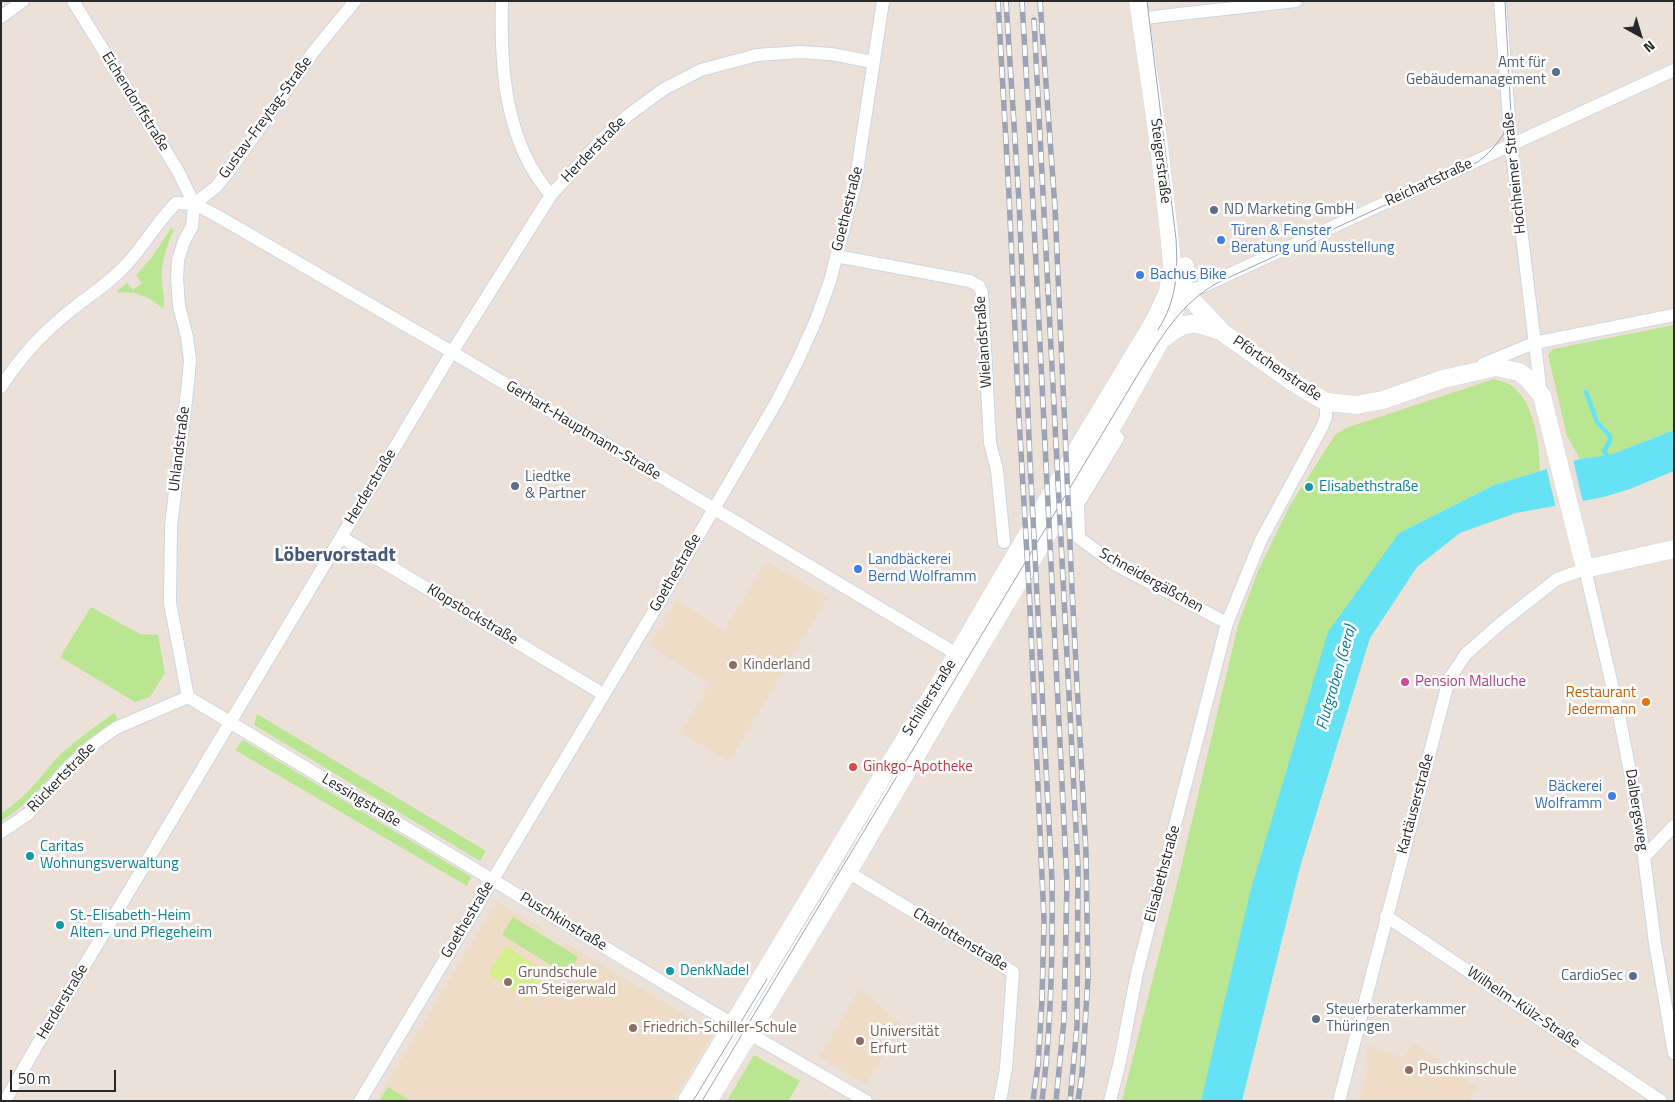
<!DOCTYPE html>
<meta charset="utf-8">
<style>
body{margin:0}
#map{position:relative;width:1675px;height:1102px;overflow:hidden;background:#ece1d9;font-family:"Titillium Web",sans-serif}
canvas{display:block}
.frame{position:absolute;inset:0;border:2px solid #282828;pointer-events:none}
.north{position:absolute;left:1615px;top:10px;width:50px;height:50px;-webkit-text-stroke:4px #fff;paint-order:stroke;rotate:141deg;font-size:14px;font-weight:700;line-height:20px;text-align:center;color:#282828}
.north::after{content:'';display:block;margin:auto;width:18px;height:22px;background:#282828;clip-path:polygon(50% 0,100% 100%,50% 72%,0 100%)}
.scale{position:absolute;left:10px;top:1070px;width:106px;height:22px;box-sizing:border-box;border:2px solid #282828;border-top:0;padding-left:6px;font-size:15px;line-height:18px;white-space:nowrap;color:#282828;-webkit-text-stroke:4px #fff;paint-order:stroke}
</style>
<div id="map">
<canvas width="1675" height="1102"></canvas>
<div class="frame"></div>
<div class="north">N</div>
<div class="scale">50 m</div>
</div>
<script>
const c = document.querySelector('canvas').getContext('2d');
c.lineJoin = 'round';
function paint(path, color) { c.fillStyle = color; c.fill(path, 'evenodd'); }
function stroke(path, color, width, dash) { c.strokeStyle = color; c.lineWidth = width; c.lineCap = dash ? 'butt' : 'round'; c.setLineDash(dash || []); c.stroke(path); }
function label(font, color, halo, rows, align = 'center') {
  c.font = font + ' "Titillium Web",sans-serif'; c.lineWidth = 5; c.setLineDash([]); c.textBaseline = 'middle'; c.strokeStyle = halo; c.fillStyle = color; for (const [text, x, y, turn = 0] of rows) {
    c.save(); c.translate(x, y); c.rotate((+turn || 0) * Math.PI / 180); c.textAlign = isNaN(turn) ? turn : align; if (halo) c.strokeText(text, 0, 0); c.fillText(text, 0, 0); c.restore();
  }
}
paint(new Path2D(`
 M766,561l62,36 -99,165 -48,-29 28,-50 -60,-37 27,-46 48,30z
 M497,901l48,29 -2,5 20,12 3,-4 148,89 -41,69h-297z
 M860,988l42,37 -36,60 -47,-28z
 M1414,1043l64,45 -9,13h-115l1,-4 4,2 9,-34 -3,-2 3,-17 29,8 6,4z`), '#efdcc7');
paint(new Path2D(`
 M171,228l3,2c-8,16 -13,34 -12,51 0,9 4,20 1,28 -12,-11 -27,-19 -45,-16l-1,-2 10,-8 6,7 9,-7 -6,-8 16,-18z
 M1674,325v105l-64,25 -30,4 -13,-23 -19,-81 5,-6z
 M1494,379c5,2 11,3 15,5 26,16 30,60 31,87l-46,14 -95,48 -198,568h-79l60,-238 56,-238 20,-54 31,-64 46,-72 11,-7z
 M91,607l49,27 18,1 7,38 -15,24 -15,5 -75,-45z
 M114,713l4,6c-19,14 -39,27 -55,44 -20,21 -36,43 -62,58v-8c25,-14 39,-37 58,-57 17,-16 36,-29 55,-43z
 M257,714l229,137 -6,10 -226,-136z
 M243,740l228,137 -4,9 -232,-136z
 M513,917l65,40 -11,18 -65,-40z
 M754,1055l46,26 -12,20h-61z
 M388,1087l23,14h-32z`), '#bae692');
paint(new Path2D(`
 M506,946l40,26 -18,28 -40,-26z`), '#d3ee8d');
paint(new Path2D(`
 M1674,430v41l-44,18 -26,8 -88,16 -56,20 -43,34 -47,71 -70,229 -58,234h-41l50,-212 77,-257 71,-99 95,-48 86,-26 30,-4z`), '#65e3f5');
paint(new Path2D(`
 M1573,459l10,44 -27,5 -10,-42z`), '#ece1d9');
stroke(new Path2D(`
 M1586,392l11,30 13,14v5l-6,10 5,8`), '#65e3f5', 4.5);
const minor = new Path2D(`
 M73,1l105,170 16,33
 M502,1c-2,67 3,142 49,194
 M1500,1l11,144 30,249
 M1,17l22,-16
 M1140,20l13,-3 143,-16
 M194,204l20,10 238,138 513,307
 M836,256l134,25 9,5 3,7 8,150 7,27 7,72
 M1182,288l12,1 10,-3 470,-216
 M1483,364l51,-21 140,-28
 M1,387c18,-28 37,-50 63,-71 19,-17 41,-29 59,-48 20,-20 33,-45 53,-65l18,1 22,-17 16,-20 82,-116 41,-50
 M1108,432l10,6 -40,66 1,34 37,27 111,58
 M341,537l262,157
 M188,697l536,322 142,82
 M188,697l-18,-94 1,-77 17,-143 2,-23 -3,-23 -8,-31 -2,-27 1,-19 6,-19 8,-14 2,-23
 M1,832l27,-18 37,-43 26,-25 25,-18 72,-31
 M1644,857l30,-31
 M848,872l165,100 -7,97 -6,32
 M1386,916l275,185
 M5,1101l39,-68 408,-681 99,-157 52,-57 24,-22 37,-27 37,-19 56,-15 43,-3 31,2 42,8
 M360,1101l300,-500 117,-200 20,-39 19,-42 14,-39 25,-96 28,-184
 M1110,1101l10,-40 17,-88 90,-350 34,-83 61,-113 4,-10v-15
 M1339,1101l110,-422 17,-25 35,-31 56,-44 28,-10 34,146 20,103 16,125 19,110`);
const secondary = new Path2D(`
 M1178,282l14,18 30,32 72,51 32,19 31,3 15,-3 11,-2 60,-21 53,-12 23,5 8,6 15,18 43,173 89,-20
 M1164,338c20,-17 29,-17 53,-8
 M687,1101l201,-334 69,-112 127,-217 71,-118 13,-28 4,-26 -2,-24 -11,-97 -21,-144
 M708,1101l140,-229 122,-209 147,-245 54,-96 12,-38 2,-18`);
stroke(minor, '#ced5e3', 14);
stroke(secondary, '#ced5e3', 19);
stroke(minor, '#fff', 12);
stroke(secondary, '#fff', 18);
stroke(new Path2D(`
 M1147,1l29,238c2,35 1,60 -18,91
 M693,1101l74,-122
 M702,1101l441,-735c22,-34 38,-62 74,-83l261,-121c15,-12 29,-28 33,-47l-6,-114`), '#9ca3b4', 1);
const rail = new Path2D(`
 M998,1l11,194 10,223 10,171 15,331 -2,79 -4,66 -5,36
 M1006,1l13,200 11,260 22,420c1,74 -1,147 -10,220
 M1022,1l6,104 39,778 -3,136 -8,82
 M1040,1l15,207 17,381 14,264 2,125 -6,96 -4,27
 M1034,20l44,848 -1,158 -7,75`);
stroke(rail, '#9ca3b4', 5.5);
stroke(rail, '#fff', 4, [11]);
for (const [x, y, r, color] of [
 [1556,72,5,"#5c6f8a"],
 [1214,210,5,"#5c6f8a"],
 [1221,240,5,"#3f7fe0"],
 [1140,275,5,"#3f7fe0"],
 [515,486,5,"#5c6f8a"],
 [1309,487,5,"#0f9aa8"],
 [858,569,5,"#3f7fe0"],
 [733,665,5,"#8d6e63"],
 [1405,682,5,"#d1479c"],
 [1646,702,5,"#e8710a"],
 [853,767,5,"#e0444e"],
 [1612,796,5,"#3f7fe0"],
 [30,856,5,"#0f9aa8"],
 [60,925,5,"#0f9aa8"],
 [670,971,5,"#0f9aa8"],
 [1633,976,5,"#5c6f8a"],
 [508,982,5,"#8d6e63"],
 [1316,1019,5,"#5c6f8a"],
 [633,1028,5,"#8d6e63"],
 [860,1041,5,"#8d6e63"],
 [1409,1070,5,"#8d6e63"]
]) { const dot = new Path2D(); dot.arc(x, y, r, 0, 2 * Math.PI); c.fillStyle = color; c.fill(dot); stroke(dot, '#fff', 2); }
label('15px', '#4e5e75', '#fff', [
 ["Amt für",1546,63,"right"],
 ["Gebäudemanagement",1546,80,"right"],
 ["ND Marketing GmbH",1224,210],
 ["Liedtke",525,477],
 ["& Partner",525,494],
 ["CardioSec",1623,976,"right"],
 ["Steuerberaterkammer",1326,1010],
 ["Thüringen",1326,1027]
], 'left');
label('15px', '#282828', '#fff', [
 ["Eichendorffstraße",135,102,58],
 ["Gustav-Freytag-Straße",266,118,-54],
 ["Herderstraße",594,150,-46],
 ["Steigerstraße",1160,161,83],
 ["Hochheimer Straße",1515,173,-96],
 ["Reichartstraße",1429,183,-25],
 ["Goethestraße",848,209,-76],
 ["Wielandstraße",984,342,-94],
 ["Pförtchenstraße",1277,369,34],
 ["Gerhart-Hauptmann-Straße",583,431,31],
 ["Uhlandstraße",180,449,-83],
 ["Herderstraße",371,487,-59],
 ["Goethestraße",676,573,-60],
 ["Schneidergäßchen",1151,581,29],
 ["Klopstockstraße",472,615,31],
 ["Schillerstraße",930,698,-58],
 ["Rückertstraße",62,778,-46],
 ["Lessingstraße",361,801,31],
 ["Kartäuserstraße",1416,804,-75],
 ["Dalbergsweg",1636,810,81],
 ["Elisabethstraße",1163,874,-75],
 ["Goethestraße",468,920,-59],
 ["Puschkinstraße",563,922,31],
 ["Charlottenstraße",960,940,31],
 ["Herderstraße",63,1002,-59],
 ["Wilhelm-Külz-Straße",1523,1008,34]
]);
label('15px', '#366cbe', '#fff', [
 ["Türen & Fenster",1231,231],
 ["Beratung und Ausstellung",1231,248],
 ["Bachus Bike",1150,275],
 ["Landbäckerei",868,560],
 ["Bernd Wolframm",868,577],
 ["Bäckerei",1602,787,"right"],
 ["Wolframm",1602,804,"right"]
], 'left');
label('15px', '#0d838f', '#fff', [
 ["Elisabethstraße",1319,487],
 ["Caritas",40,847],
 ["Wohnungsverwaltung",40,864],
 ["St.-Elisabeth-Heim",70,916],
 ["Alten- und Pflegeheim",70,933],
 ["DenkNadel",680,971]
], 'left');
label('15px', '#785e54', '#fff', [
 ["Kinderland",743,665],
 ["Grundschule",518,973],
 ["am Steigerwald",518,990],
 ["Friedrich-Schiller-Schule",643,1028],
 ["Universität",870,1032],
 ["Erfurt",870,1049],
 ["Puschkinschule",1419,1070]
], 'left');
label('15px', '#b23c85', '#fff', [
 ["Pension Malluche",1415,682]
], 'left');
label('15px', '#c56008', '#fff', [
 ["Restaurant",1636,693],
 ["Jedermann",1636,710]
], 'right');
label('15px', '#be3a42', '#fff', [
 ["Ginkgo-Apotheke",863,767]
], 'left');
label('italic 16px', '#06809f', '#fff', [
 ["Flutgraben (Gera)",1337,678,-74]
]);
label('bold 20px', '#47587b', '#fff', [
 ["Löbervorstadt",335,556]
]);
</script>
